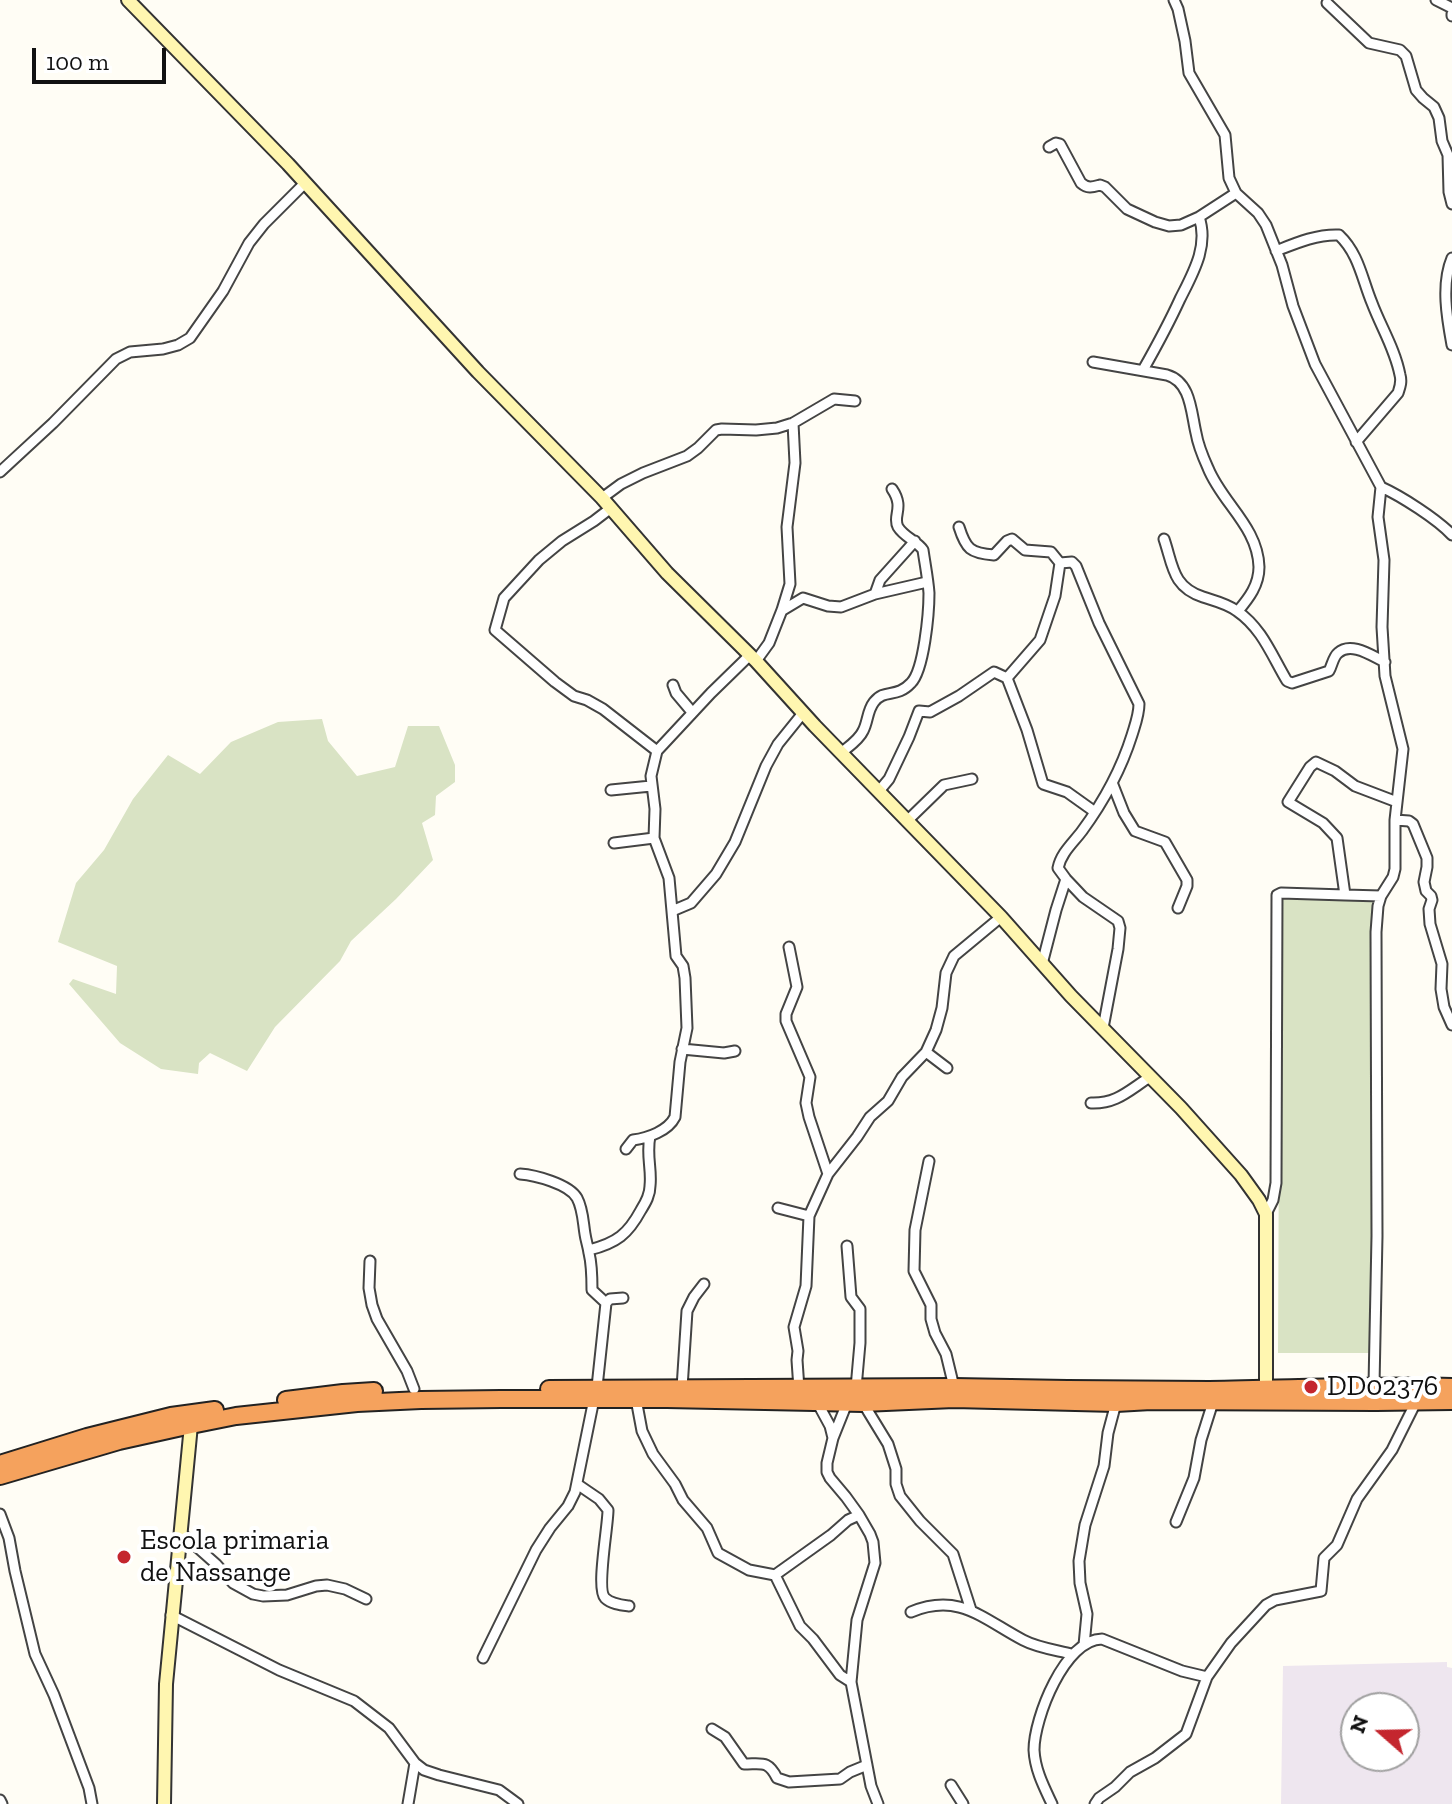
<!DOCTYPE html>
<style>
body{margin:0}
#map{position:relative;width:1452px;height:1804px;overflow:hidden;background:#fffdf5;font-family:"Zilla Slab",serif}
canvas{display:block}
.north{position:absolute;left:1340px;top:1692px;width:80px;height:80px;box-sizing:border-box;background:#fff;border:2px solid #a0a0a0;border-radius:50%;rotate:290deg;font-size:22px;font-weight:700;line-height:32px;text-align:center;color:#111}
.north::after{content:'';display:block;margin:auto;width:28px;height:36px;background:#c4262e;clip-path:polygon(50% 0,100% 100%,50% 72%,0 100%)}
.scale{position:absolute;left:32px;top:48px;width:134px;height:36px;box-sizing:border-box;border:4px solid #111;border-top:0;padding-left:10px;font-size:24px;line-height:28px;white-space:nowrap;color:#111;-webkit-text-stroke:6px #fff;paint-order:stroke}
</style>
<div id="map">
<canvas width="1452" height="1804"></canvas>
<div class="north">N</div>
<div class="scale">100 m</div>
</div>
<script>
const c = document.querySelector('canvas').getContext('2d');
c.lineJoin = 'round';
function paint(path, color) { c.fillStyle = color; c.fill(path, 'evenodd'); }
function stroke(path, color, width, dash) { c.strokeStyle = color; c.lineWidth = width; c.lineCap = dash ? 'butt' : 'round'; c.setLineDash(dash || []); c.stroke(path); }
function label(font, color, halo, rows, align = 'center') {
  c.font = font + ' "Zilla Slab",serif'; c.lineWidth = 8; c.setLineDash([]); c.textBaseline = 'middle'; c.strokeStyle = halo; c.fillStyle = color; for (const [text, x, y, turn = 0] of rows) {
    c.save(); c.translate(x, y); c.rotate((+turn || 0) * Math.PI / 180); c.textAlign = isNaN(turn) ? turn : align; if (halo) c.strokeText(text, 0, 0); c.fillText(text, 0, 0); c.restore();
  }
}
paint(new Path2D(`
 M1447,1662v5l5,1v136h-171l2,-138zM1356,1708h48v48h-48z`), '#eee6ef');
paint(new Path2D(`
 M322,719l6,22 29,35 38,-9 13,-41h31l16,39v17l-19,14 -1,19 -13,8 11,37 -37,39 -45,42 -11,20 -65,66 -28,44 -37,-18 -11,10 -1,11 -37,-5 -41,-26 -51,-59 4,-5 43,15 1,-28 -59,-24 18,-59 28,-33 29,-51 35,-44 32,19 31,-32 47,-20z
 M1280,889l93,3v461h-95z`), '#d9e3c4');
const street = new Path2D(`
 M1174,0l4,9 7,32 4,32 36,62 4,43 7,15 22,20 8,12 16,40 11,41 22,58 66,123 -3,30 6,43 -2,67 3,49 18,73 -8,71v49l-2,8 -12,19 -3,10 -2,26 1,304 -3,149
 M1436,0l16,8
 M1327,3l42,40 31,7 6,6 10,34 7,8 11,9 5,11 3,23 6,14 1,37 3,12
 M1452,14v2
 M1049,147l7,-4 4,1 21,39c7,6 12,4 19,2l5,2 22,22 28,13 14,4 12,-1 18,-8
 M1276,251c20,-8 41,-17 63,-16 20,19 23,44 33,68 9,24 23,46 28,72 2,7 0,12 -2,18l-42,49
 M1452,258c-11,26 -5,60 0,87
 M1093,362l74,13c24,7 24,37 29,58 2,12 7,24 12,35 14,35 50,59 51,99 0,18 -10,31 -21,44
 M1143,370c13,-23 26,-47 37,-71 13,-26 29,-53 19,-82l37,-24
 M0,472l53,-49 63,-64 14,-7 33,-3 15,-4 12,-7 33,-47 26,-48 15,-19 41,-41
 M1381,487c20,9 56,32 71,48
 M602,498l19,-14 22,-11 44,-17 11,-8 18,-18 6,-1 34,1 21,-2 16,-5 41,-24 21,2
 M611,508l-17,13 -32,20 -23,19 -35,38 -9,32 60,52 19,14 13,4 16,9 54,42
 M959,527c7,22 11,26 35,28l13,-14 5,-2 13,11 26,2 9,11 -5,33 -15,44 -33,38
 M1164,539c9,26 8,48 39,58 12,4 23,6 34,14 25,17 35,45 50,70l5,2 37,-12c3,-5 4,-14 9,-18 13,-12 34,3 47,9
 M1060,563l12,-1 4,4 23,57 40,81c0,11 -4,21 -7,31 -11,35 -28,66 -50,96 -9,12 -21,22 -24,37l8,11 17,18 35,24 2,7 -2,21 -15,79
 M875,594l5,-14 35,-39
 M783,610l20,-12 25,8 13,1 34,-13 52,-12
 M756,661l13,-18 13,-33 8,-26 -3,-57 8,-64 -2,-40
 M673,685l3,8 16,19
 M841,753c7,-6 18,-13 22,-22 5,-9 4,-20 11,-29 11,-14 22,-3 37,-19 13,-13 18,-70 18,-90 -1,-14 -4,-29 -6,-43 -6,-9 -19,-13 -25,-23 -6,-11 7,-19 -6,-38
 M1113,785l11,28 11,18 30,11 22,38v6l-9,22
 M611,790l40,-4
 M879,791l10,-12 20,-42 10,-26 11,1 29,-16 35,-24 13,6 20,52 16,54 24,8 28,20
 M1395,820l14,1 4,3 14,34v9l-3,15 2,9 5,5 1,4 -3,9 1,15 12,40 -1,25 3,18 8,18
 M907,821l37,-36 28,-6
 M614,843l40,-5
 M1345,895l36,1
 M672,911l19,-8 25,-29 19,-32 31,-76 12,-22 25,-31
 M1042,964l14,-54 10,-31
 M682,1049l42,4 11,-2
 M947,1068l-21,-16 10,-22 6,-22 4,-35 8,-17 47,-39
 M1091,1103c26,1 38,-13 59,-26
 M626,1149l7,-9c15,-2 35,-9 42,-23l5,-55 7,-34 -2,-50 -2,-12 -7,-10 -7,-78 -15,-40 1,-29 -4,-33 6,-25 54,-58 39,-38
 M929,1161l-14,69 -1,41 17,34v14l4,14 11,21 8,33
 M520,1174c15,1 49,10 57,24 6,11 6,24 8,36 1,7 3,12 4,19 3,12 3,25 3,37l14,13
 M828,1174l29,-37 13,-20 18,-16 14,-24 24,-25
 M778,1208l31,8 19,-42 -19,-57 -3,-14 4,-26 -24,-56v-7l11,-27 -8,-40
 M1266,1214l7,-14 3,-17 1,-288 4,-2 64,2 -8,-57 -14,-15 -35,-21 22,-35 6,-5 19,9 20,15 42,16
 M847,1246l4,51 9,12v34l-4,45
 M589,1250c28,-7 39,-16 52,-40 5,-8 9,-15 9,-24 2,-17 -4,-31 0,-50
 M370,1261l-1,27 3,17 5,14 30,52 7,18
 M597,1387l9,-84 4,-4 13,-1
 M682,1388l5,-77 7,-14 10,-13
 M799,1389l-2,-29 1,-9 -4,-24 12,-41 3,-70
 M636,1399l6,32 11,23 22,30 8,16 24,28 11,25 31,17 26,5 25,51 13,13 27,36 11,7
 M817,1402l13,24 3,12
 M847,1403l-14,35 -6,25v9l3,6 16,19 13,18 11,19 3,8 2,21 -18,57 -6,62 20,104 7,18
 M863,1403l25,41 8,25v15l4,12 20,25 33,33 18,56
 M577,1484l22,15 9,11c0,17 -12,79 -3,88 6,6 16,7 24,8
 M0,1514l9,24 6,33 20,83 19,41 35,93 3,16
 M1176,1522l18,-44 7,-38 12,-38
 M180,1532l36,32 17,19 20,11 10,2 24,-1 29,-9 11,-1 18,4 21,10
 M775,1575l56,-40 17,-15 11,-5
 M911,1612c48,-20 72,7 112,28 15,8 33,10 49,14
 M171,1615l108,55 75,31 35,27 26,35 9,7 15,5 60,15 19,14
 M1084,1645l3,-31 -7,-31 -1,-22 6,-36 19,-59 4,-33 8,-30
 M483,1658l53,-108 14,-22 18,-22 7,-14 19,-93
 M712,1729l13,8 19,27c18,0 24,-4 33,14l12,4 51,-3 10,-7 17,-7
 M951,1785l12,19
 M0,1800l2,4
 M408,1804l7,-41
 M1052,1804c-8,-17 -17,-34 -18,-54 0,-32 31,-111 68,-111l80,32 25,6
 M1095,1804l4,-6 16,-11 15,-15 25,-14 31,-24 21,-57 24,-34 35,-38 9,-5 46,-9 3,-33 13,-13 20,-46 35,-49 25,-50`);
const secondary = new Path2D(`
 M128,0l160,164 190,208 124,126 65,75 89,88 59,65 186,191 70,79 110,112 60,67 18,25 7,14v183
 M164,1804l2,-120 25,-259`);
const highway = new Path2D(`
 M549,1389l405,-2c85,2 170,3 255,3 81,-1 162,-5 243,-3
 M286,1400l57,-7 31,-2
 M0,1464l87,-27 84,-21 44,-6
 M0,1476l119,-35 72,-16 45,-9 121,-13 64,-3 80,-1h166l196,4 91,-4 162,4 35,-2 225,1 76,-1`);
stroke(street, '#444', 13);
stroke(secondary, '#333', 16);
stroke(highway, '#222', 20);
stroke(street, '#fff', 9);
stroke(secondary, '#fff6b0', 12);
stroke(highway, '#f5a25d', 16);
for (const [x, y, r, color] of [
 [1311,1387,8,"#c4262e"],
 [124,1557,8,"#c4262e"]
]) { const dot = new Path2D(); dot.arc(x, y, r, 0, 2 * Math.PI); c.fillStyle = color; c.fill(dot); stroke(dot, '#fff', 3); }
label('28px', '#111', '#fff', [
 ["DD02376",1327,1387],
 ["Escola primaria",140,1541],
 ["de Nassange",140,1573]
], 'left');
</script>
